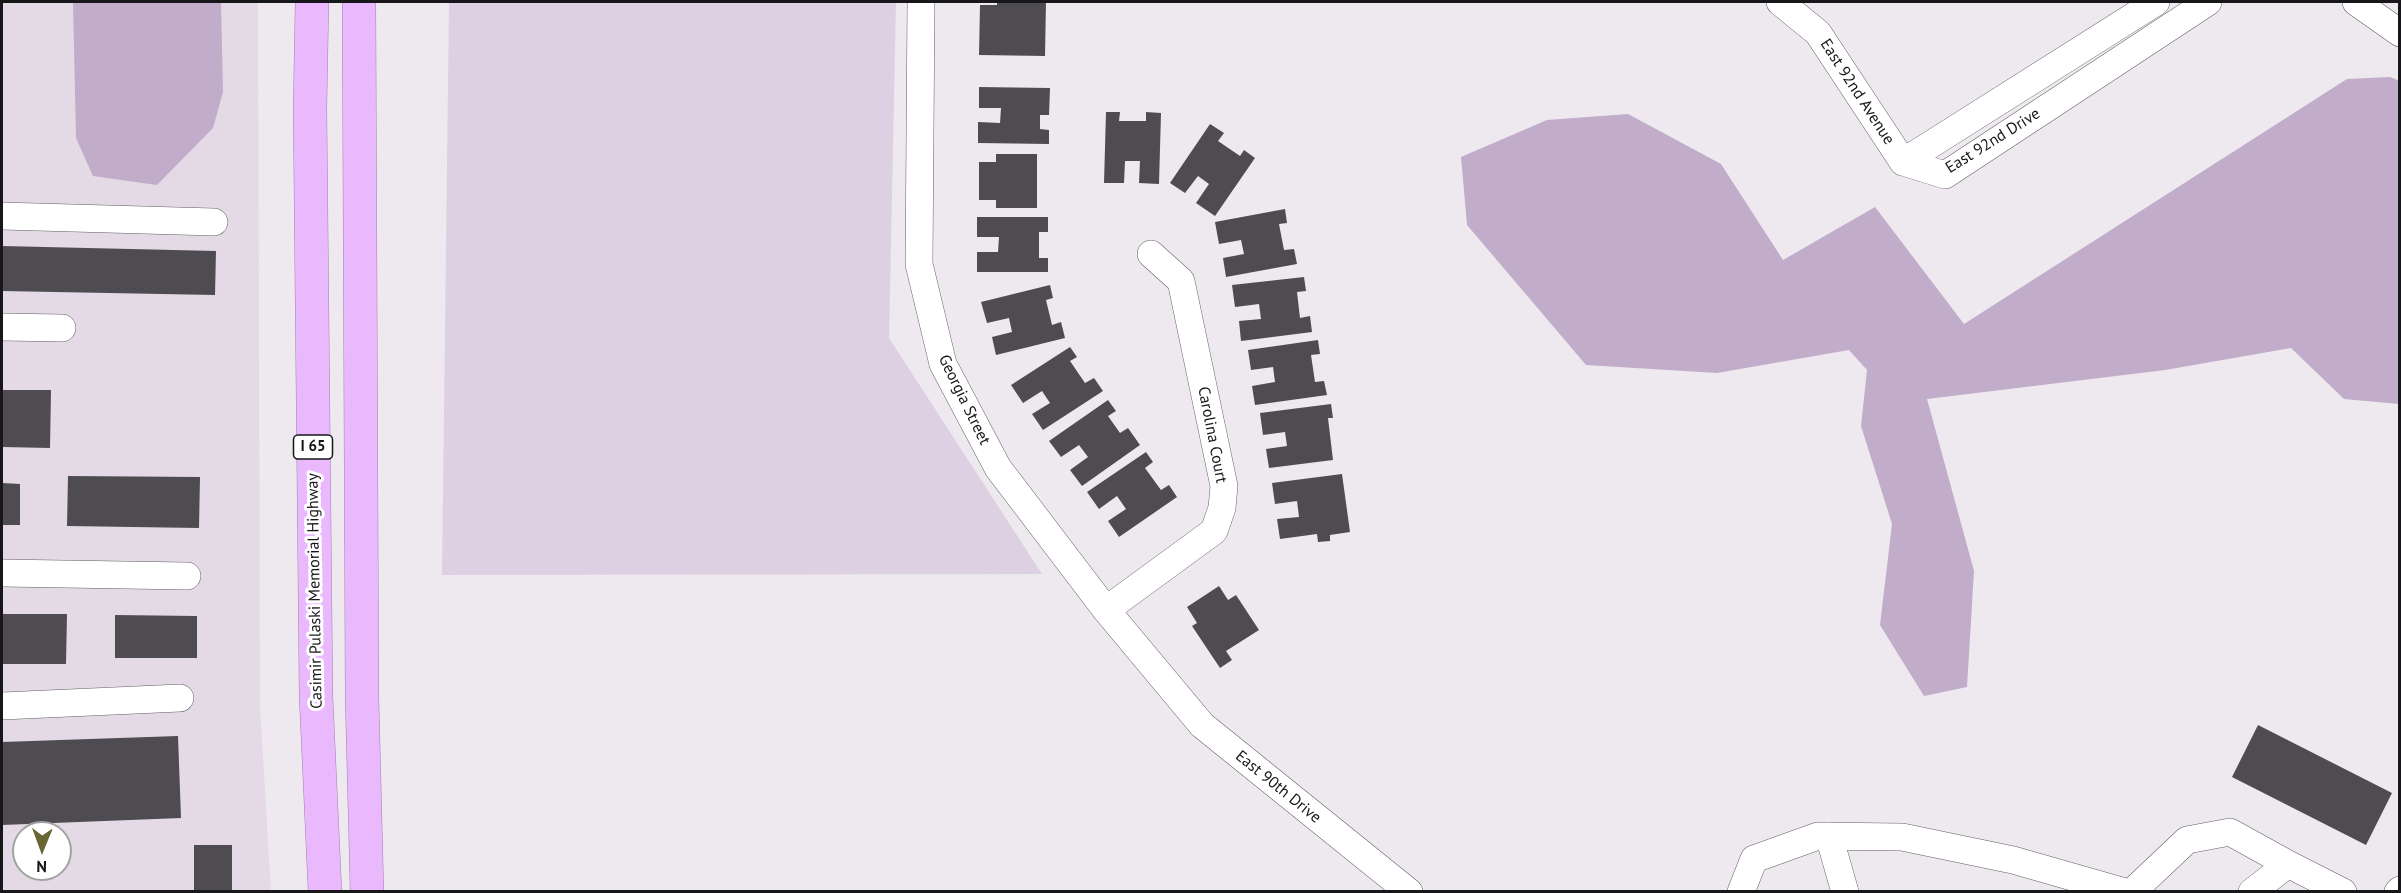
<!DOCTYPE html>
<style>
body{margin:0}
#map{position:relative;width:2401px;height:893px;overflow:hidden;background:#ede9ef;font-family:"PT Sans",sans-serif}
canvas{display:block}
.frame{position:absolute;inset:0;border:3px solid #171618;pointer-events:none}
.north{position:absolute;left:12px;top:821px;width:60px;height:60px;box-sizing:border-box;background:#fff;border:2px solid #a2a2a3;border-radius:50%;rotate:181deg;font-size:16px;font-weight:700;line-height:24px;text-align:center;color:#171618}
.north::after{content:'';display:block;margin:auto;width:21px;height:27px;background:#686632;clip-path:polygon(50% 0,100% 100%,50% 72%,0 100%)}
</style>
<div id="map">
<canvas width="2401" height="893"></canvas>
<div class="frame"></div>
<div class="north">N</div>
</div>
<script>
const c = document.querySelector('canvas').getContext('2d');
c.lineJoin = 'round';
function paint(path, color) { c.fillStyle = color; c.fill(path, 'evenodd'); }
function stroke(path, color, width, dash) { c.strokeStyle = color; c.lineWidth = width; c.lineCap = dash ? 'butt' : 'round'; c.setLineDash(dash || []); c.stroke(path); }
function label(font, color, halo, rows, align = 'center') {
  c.font = font + ' "PT Sans",sans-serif'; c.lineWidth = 6; c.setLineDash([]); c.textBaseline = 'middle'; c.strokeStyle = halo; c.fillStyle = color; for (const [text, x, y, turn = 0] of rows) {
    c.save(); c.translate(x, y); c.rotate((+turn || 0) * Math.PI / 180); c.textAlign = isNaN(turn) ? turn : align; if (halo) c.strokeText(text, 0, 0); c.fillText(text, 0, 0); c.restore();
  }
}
paint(new Path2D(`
 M2,2h256l2,705 11,184 -269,1zM24,833h36v36h-36z`), '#e3dae6');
paint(new Path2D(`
 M449,2h447l-7,336 153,236 -600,1z`), '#ddd0e2');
paint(new Path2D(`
 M73,2h148l2,90 -10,36 -56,57 -64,-9 -17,-38z
 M2390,77l10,4 -1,323 -55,-5 -53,-51 -126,22 -238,29 47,172 -7,116 -43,9 -44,-71 12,-101 -31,-98 6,-56 -18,-20 -132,23 -131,-8 -119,-140 -6,-68 86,-37 81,-6 93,50 62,96 92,-53 89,117 383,-245z`), '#c1acc9');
paint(new Path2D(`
 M997,2h49l-1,54 -66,-1 1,-50h17z
 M979,87l71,1 -1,27h-9v14l9,1v14l-71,-1v-21l22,1 1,-15h-22z
 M1106,112h14l-1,9h27v-9l15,1 -2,71 -20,-1 1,-22h-15l-1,22h-20z
 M1210,124l14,9 -6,8 22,15 4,-6 11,8 -40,58 -19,-13 13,-19 -11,-8 -13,17 -15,-10z
 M996,154h41v54h-41v-8h-17v-38h17z
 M1285,209l2,14 -8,1 5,26 10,-1 3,15 -71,13 -3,-19 21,-4 -3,-14 -22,4 -4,-22z
 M977,217h71v15h-9v26h9v14h-71v-20h21l1,-15h-22z
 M2,246l214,5 -1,44 -213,-4z
 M1304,277l2,14 -9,1 3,26 10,-2 2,16 -71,9 -2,-20 22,-2 -2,-15 -24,3 -3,-22z
 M1050,285l3,13 -7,2 6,25 9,-3 4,16 -69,17 -4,-18 20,-5 -3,-14 -22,5 -6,-21z
 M1318,340l2,14 -9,1 4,27 9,-1 3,14 -72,10 -3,-19 23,-4 -2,-15 -22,3 -3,-20z
 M1070,347l7,10 -7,4 15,22 9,-5 9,13 -60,39 -11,-16 18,-11 -8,-12 -19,12 -12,-18z
 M2,390h49l-1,58 -48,-1z
 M1108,400l8,11 -8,5 12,17 8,-5 12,17 -58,41 -12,-16 18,-13 -9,-12 -18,12 -12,-16z
 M1331,404l2,14h-5l5,42 -64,8 -3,-19 21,-3 -2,-14 -22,3 -3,-22z
 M1146,452l7,10 -8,6 16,22 8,-5 8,12 -58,40 -11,-16 18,-12 -9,-13 -18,13 -12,-17z
 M1342,474l8,58 -20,3v6l-12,1 -1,-8 -37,5 -3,-20 22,-2 -2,-16 -22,3 -3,-21z
 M68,476l132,1 -1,51 -132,-2z
 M2,483l18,1v41h-18z
 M1219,586l9,14 8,-5 23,35 -33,21 6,9 -12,8 -28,-42 5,-3 -10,-16z
 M2,614h65l-1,50h-64z
 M115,615l82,1v42h-82z
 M2258,725l134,68 -26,52 -134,-68z
 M178,736l3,82 -179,7v-83z
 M194,845h38v47h-38z`), '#4f4c51');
const minor = new Path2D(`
 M921,2l-2,262 24,100 55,104 108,142 96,115 207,167
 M1780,2l38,31 85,129
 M2356,2l44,31
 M1903,162l42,13 263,-173
 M1903,162l253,-160
 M2,216l212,6
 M2,327l60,1
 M2,573l185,3
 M1106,610l108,-79 8,-23 2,-22 -43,-205 -30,-27
 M2,706l178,-8
 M1829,836l16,56
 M2288,864l55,28
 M1741,892l13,-33 64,-23 84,1 111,23 112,32
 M2132,892l55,-52 43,-8 58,32 -36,28
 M2398,892l2,-2`);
const highway = new Path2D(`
 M312,2l-2,106 6,588 9,196
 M359,2l3,695 5,195`);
stroke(minor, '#625f64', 28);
stroke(highway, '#a07fad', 34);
stroke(minor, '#fff', 27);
stroke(highway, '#eab8fd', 33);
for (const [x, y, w] of [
 [313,447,39]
]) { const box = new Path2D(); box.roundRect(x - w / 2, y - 12, w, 24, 4.5); c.fillStyle = '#fff'; c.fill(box); stroke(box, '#171618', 1.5); }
label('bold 15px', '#171618', null, [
 ["I 65",313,447]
]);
label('16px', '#171618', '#fff', [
 ["East 92nd Avenue",1857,92,57],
 ["East 92nd Drive",1993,141,-32],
 ["Georgia Street",964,400,64],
 ["Carolina Court",1212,435,79],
 ["Casimir Pulaski Memorial Highway",315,591,-91],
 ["East 90th Drive",1278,787,39]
]);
</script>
